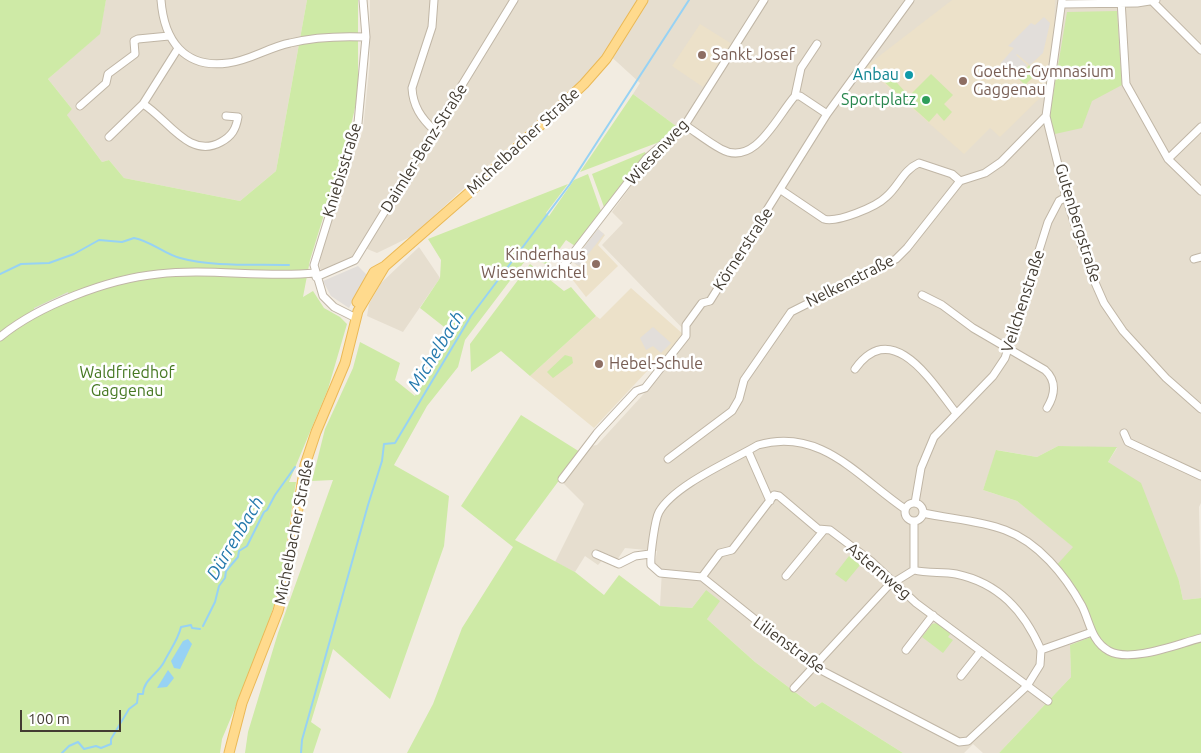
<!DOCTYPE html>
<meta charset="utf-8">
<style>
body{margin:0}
#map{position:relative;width:1201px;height:753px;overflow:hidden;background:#f2ece1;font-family:Ubuntu,sans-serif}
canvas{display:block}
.scale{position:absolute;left:20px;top:710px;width:101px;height:22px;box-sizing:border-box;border:2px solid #433c32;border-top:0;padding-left:6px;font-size:15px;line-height:18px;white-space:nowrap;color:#433c32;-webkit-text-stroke:4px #fff;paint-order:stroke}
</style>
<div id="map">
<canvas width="1201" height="753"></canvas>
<div class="scale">100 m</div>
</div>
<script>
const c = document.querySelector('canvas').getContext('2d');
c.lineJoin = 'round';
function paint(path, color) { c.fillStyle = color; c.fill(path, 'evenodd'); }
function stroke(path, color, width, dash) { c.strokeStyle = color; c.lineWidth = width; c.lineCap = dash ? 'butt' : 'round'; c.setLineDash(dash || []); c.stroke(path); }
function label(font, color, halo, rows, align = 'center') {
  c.font = font + ' Ubuntu,sans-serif'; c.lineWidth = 5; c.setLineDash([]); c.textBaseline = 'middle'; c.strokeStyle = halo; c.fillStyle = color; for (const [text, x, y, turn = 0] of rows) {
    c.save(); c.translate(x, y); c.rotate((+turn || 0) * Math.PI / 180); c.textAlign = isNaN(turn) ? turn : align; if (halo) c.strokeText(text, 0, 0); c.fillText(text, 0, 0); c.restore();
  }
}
paint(new Path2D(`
 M106,0h201l-31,171 -36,30 -116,-23 -15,-18 -7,2 -36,-48 6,-5 -24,-30 51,-45z
 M370,0h831v503l-2,4 2,91 -18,2 -4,-19 -71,-119 9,-14 -59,-2 -21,11 -40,-7 -14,40 34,11 57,46 6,62 11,28 -21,8 1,32 -72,76h-16l-10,-9 -9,9h-61l-81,-51 -7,5 -60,-45 -48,-43 -1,-29 -14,18 -32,-2 2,-36 -4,-1 -3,-6 2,-12 -32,-3 -8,12 -9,-6 -10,11 -13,-9 -10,16 -20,-10 29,-58 -21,-21 28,-37 6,-1 64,-70 29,-39 -88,-91 21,-22 -11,-11 27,-37 45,-43 -51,-38 7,-11 -34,-31 -13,17 -181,167 -35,17 -17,-7 -9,13 -28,12 -3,-2v-19l43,-120 7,-69z
 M419,247l21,31 -37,54 -36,-16 2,-12 12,-21z`), '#e6decf');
paint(new Path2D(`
 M952,0h103l-1,24 -10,70 -44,43 -10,-9 -26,26 -99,-87z
 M700,24l32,20 -29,43 -31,-21z
 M598,229l7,6 -7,10 20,21 -32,31 -14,-18 8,-11 -7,-6z
 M631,288l52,46 -18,23 -3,-2 -68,73 -64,-52 66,-60 4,3z`), '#ece1c9');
paint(new Path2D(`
 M0,0h106l-6,34 -52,45 24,30 -5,6 35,47 7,-2 15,18 116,23 36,-30 31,-171h51v95l-9,39 -39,126 -7,37 10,-6 11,17 16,9 7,7 -19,65 -39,93h7l-17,108 -20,61 -37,88 -2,14h-220z
 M1117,11l5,74 -30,16 -10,27 -27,6 -6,-15 18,-107z
 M1029,65l8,8 -12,12 -6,-6z
 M888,73l21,23 22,-22 22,21 -9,9 8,8 -8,9 -7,-8 -8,9 -48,-43z
 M633,94l43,32 -14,15 -82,31z
 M645,152l1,2 -42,53 -12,-33z
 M588,174l13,37 -26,35 -9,-6 -18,25 -20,-8 -63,83 -7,27 -31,39 -33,59 55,31 -5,50 -54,153 -57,-50 -22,73 10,7 -8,24h-68l3,-21 30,-99 55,-153 -21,1 13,-52 28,-61 7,-26 40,21 -5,17 20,16 33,-66 -28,-22 20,-30 1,-18 -13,-21 140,-55 -22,29 3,3 25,-36z
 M530,264l34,27 7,-4 25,29 -66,60 -29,-25 -30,21 -1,-28z
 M565,355l7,2 1,6 -20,15 -6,-6z
 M521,415l59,37 -65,88 60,32 29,23 15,-20 41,31 32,2 14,-18 14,11 -13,18 48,43 60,45 7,-5 81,51h-496l26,-49 29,-76 51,-81 -52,-41z
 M1058,446l59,1 -9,15 33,21 38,98 4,19 18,-2v155h-202l72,-76 -1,-32 21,-8 -11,-28 -26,-41 19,-21 -56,-46 -34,-11 13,-40 41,7z
 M849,556l11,9 -14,17 -11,-8z
 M937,623l14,10 -3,4 5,3 -10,13 -21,-16 10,-13z`), '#ceeaa6');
paint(new Path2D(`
 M1044,17l6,6 -7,30 -13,12 -13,-11 -1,1 11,10 -3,4 2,2 -9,9 -17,-16 14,-16 -6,-2 23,-23 4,2z
 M598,229l6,5 -25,32 -6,-4z
 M358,266l9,9 -18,33 -18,-12 -8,-15z
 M68,292l2,5 -36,15v-4z
 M653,327l18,16 -10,10 -8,-7 -7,4 -6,-12z`), '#e2deda');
paint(new Path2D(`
 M188,639l4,5 -12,25 -6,-1 -3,-7 12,-20z
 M168,670l6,8 -7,9 -10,1z`), '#97d2f4');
stroke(new Path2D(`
 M1013,91l1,1
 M0,274l21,-10 28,-1 25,-9 25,-14 23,2 12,-4c17,3 30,16 46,20 32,9 75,6 109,7
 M203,626l12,-24 4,-16 6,-8 1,-7 12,-14 1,-6 8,-5 17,-34 3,-2 8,-15 20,-28
 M62,753l7,-7 9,-4 6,7 12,-3 5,2 10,-4v-5l18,-30 8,-6 1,-9h5c0,-14 15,-20 21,-32 6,-12 14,-22 17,-35l10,-2 1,3 8,1
 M301,753l1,-13 66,-235 14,-44 2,-17 11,-1 76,-127 99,-132 119,-184`), '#97d2f4', 2);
const minor = new Path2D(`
 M161,0c3,40 23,69 67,63 21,-2 41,-16 62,-20 24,-6 51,-7 76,-6
 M434,0l-2,27 -20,61c1,18 9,30 22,42
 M1062,0l-16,116 20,81 23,72 15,34 19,28 43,47 35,31
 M1121,0l5,84 42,75 33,32
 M1151,0l50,50
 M1062,4l75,-1 19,-3
 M795,96l6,-28 16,-24
 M143,104c24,14 46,56 78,38 11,-6 15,-13 17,-25l-12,-1
 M80,106l26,-23 2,-9 27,-20 -1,-13 4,-2 31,-3
 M685,125c12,8 23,17 36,24 34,19 56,-33 74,-53h5l27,18
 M109,137l34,-33 34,-54
 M1168,159l33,-32
 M781,190l43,29c13,4 52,-12 62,-22 13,-11 17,-27 33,-34l33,11 8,7
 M1194,259l7,-2
 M558,273l88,-114 39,-34 79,-125
 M316,277l39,-17 159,-260
 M922,295l20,10 31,23 72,42c12,11 10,25 2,38
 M356,318l-22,-11 -11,-11 -9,-31 44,-142 8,-86 -3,-37
 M0,337c39,-32 108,-58 158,-63 50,-6 106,4 157,-1
 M855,369c38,-53 78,15 101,44
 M1124,433l4,9 73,34
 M748,451l22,50
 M668,459l64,-48 7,-12 5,-19 47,-68 105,-53 11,-11 53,-67 25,-8 16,-11 45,-46
 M562,479l35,-46 39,-42 9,-3 41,-52v-11l16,-22 8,-2 117,-187 83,-114
 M915,503l6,-35 13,-31 59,-61 12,-18 43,-136 11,-21 7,-4
 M905 512a9 9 0 1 1 18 0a9 9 0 1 1-18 0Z
 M905,509c-47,-32 -84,-82 -147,-64 -27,16 -84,40 -99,67 -4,7 -9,43 -8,53l9,8 42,4 111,89 146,76 9,-1 59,-55 13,-21 1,-15 51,-18
 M923,513c27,6 56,7 82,17 33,12 60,45 77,76 8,16 9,35 27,45 22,12 68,-7 92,-13
 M596,554l23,10 16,-8 15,-2
 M914,570c14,4 29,1 42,4 43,9 68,37 85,76
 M786,576l38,-46
 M702,577l18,-24 12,-3 42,-55 5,1 39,33 12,1 41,31 45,42 132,98
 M906,650l27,-35
 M961,676l19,-24
 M794,688l94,-102 26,-16v-49`);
const major = new Path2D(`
 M357,302l17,-30 11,-6 86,-75 113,-107 22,-25 37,-59
 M229,753l13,-50 36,-92 9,-34 18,-112 11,-33 29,-69 13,-52 27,-45`);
stroke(minor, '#c0b6a6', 9);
stroke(major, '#ebb956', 11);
stroke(minor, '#fff', 7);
stroke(major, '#ffda8d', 9);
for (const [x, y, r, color] of [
 [702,55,5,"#8d6e63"],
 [909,75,5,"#0f9aa8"],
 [963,81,5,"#8d6e63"],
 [926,100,5,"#2e9e5b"],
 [596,264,5,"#8d6e63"],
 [599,364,5,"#8d6e63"]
]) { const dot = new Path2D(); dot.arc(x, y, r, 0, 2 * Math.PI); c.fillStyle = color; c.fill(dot); stroke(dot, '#fff', 2); }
label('16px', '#785e54', '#fff', [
 ["Sankt Josef",712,55],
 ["Goethe-Gymnasium",973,72],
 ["Gaggenau",973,90],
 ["Kinderhaus",586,255,"right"],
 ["Wiesenwichtel",586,273,"right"],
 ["Hebel-Schule",609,364]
], 'left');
label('16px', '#0d838f', '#fff', [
 ["Anbau",899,75]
], 'right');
label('16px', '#27864d', '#fff', [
 ["Sportplatz",916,100]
], 'right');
label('16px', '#433c32', '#fff', [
 ["Michelbacher Straße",523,141,-43],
 ["Daimler-Benz-Straße",424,148,-58],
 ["Wiesenweg",657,152,-47],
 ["Kniebisstraße",342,170,-73],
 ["Gutenbergstraße",1078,223,73],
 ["Körnerstraße",743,249,-57],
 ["Nelkenstraße",850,281,-27],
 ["Veilchenstraße",1023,301,-72],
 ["Michelbacher Straße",294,532,-79],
 ["Asternweg",879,571,40],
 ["Lilienstraße",789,645,36]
]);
label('16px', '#467822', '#fff', [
 ["Waldfriedhof",127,373],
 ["Gaggenau",127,391]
]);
label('italic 18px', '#2479ad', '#fff', [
 ["Michelbach",436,351,-58],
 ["Dürrenbach",235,538,-59]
]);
</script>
